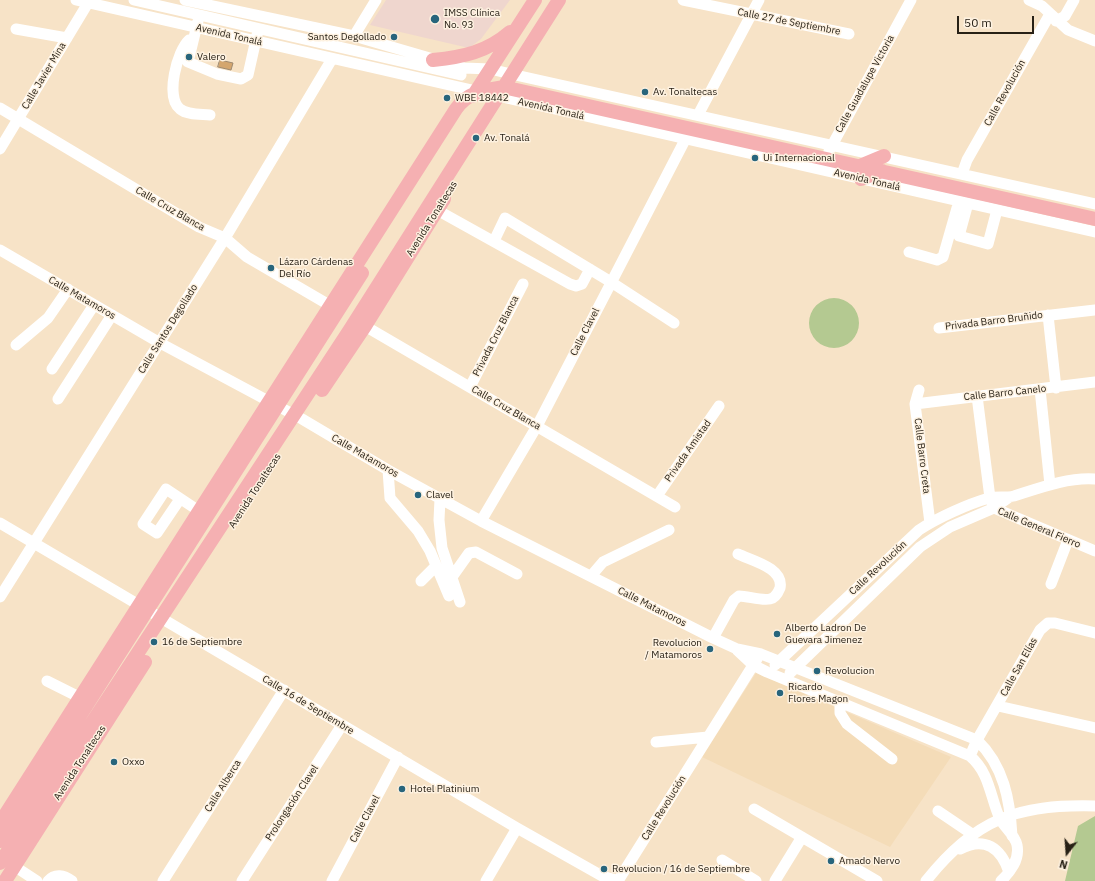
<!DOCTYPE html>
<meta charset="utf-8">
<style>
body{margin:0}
#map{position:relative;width:1095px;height:881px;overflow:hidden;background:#f7e3c7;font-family:"IBM Plex Sans",sans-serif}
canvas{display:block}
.north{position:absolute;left:1047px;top:833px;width:40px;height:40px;-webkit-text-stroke:3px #fef2e1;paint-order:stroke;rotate:197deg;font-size:11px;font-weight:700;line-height:16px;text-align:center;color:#282116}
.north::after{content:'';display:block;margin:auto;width:14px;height:18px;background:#282116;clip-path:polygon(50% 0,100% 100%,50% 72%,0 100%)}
.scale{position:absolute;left:957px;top:16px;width:77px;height:18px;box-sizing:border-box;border:2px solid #282116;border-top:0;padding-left:5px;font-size:12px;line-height:14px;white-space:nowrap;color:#282116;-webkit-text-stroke:3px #fef2e1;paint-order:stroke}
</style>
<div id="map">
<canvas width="1095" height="881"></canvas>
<div class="north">N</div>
<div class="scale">50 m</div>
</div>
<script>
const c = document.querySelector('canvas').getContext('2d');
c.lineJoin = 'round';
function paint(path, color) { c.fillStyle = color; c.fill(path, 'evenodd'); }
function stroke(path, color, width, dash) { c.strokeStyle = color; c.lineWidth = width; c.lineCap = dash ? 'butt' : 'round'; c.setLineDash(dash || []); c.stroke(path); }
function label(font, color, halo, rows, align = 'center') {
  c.font = font + ' "IBM Plex Sans",sans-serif'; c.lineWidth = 3; c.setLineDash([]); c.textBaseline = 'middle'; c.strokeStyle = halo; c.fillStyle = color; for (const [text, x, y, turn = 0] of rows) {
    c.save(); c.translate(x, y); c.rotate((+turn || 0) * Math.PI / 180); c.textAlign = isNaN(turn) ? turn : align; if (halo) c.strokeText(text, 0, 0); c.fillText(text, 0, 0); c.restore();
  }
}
paint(new Path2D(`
 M756,673l195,84 -61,90 -188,-90z`), '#f4dcb8');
paint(new Path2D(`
 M386,0h124l-29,39 -12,9 -99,-23z`), '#efd6ce');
paint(new Path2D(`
 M809 323a25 25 0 1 1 50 0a25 25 0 1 1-50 0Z
 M1095,816v65h-30l13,-55z`), '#b4c991');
const building = new Path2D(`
 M220,60l13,3 -2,7 -13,-3z`);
paint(building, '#d4a66e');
stroke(building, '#9d8970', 1);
stroke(new Path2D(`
 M76,0l1019,232
 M134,0l327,75
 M185,0l169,36 110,32 26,1 21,5 584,130
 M683,0l166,34
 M1029,0l13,6 26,24 27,11
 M198,21l-10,41 29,12 24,5 7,-4 9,-40
 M1056,21l9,-5 9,-16
 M16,29l51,9
 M354,36l22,-36
 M189,40c-12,11 -24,57 -9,69 7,6 21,5 30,6
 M0,108l199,119 26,11 22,19 89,52
 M698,115l61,-115
 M0,149l88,-146
 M829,151l82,-151
 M962,174l5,-14 83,-146
 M968,203l-9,33 29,8 9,-34
 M437,210l133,74 6,2 6,-2 8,-15
 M494,241l11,-23 106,64 63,41
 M0,250l160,93 142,76 86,51 93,51 232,117 24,11 24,5 216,86c27,26 33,60 35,96
 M909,252l28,8 6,-3 16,-56
 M1048,315l8,73
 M358,322l317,185
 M939,328l156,-18
 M16,345l32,-27 20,-29
 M52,369l42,-64
 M470,387l53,-103
 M1040,389l10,96
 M919,390l-4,14 15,119
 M977,396l13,102 4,10 101,43
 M58,399l54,-84
 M915,404l180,-22
 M388,470l2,28 28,33 12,20 19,45
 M657,496l62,-90
 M180,499l-23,34 -14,-9 23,-35 33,22
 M440,499l-1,21 3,28 18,54
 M481,521l56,-95 148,-286
 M0,523l517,305 85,48 17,5
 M591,576l12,-14 66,-32
 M452,577l17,-24 7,-1 41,22
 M421,581l15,-15
 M1051,584l17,-44
 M0,597l225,-359 107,-179
 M713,638l21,-38 5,-4c9,0 22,5 31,3 5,-1 8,-6 10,-11 4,-20 -27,-27 -42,-34
 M737,650l16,15 14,7 203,84c20,17 20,41 30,63 5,9 15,16 17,26 3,15 -7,27 -16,36
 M775,665l144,-135c18,-12 49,-26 70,-32 8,-2 16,0 25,-2 25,-8 54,-19 81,-17
 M790,673l130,-126 30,-20 44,-19 14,-10
 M47,681l32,16
 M840,701v12l7,11 45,35
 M998,706l97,22
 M656,742l52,-5
 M970,756l7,-16 63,-110 8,-7h7l40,10
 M754,809l123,72
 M938,811l34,23
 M960,849c25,-13 41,-1 49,23
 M722,860l34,21
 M8,862l29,19
 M48,881c7,-8 16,-6 24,0
 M163,881l121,-191
 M242,881l100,-156
 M332,881l66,-124
 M486,881l31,-53
 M618,881l139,-222
 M775,881l27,-44
 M926,881c49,-62 91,-77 169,-75`), '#fff', 11);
stroke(new Path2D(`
 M433,60c30,-3 54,-8 77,-28
 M473,96l62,-96
 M860,166l24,-10
 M861,179l21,-8
 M322,390l43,-64 79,-127
 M0,823l456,-714c12,-17 28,-19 47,-22l592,132
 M0,841l362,-568
 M0,863l349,-532 210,-331
 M5,881l140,-219`), '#f5b0b2', 14);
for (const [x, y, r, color] of [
 [435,19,5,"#28657c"],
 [394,37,4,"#28657c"],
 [189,57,4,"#28657c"],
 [645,92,4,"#28657c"],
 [447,98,4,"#28657c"],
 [476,138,4,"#28657c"],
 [755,158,4,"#28657c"],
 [271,268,4,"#28657c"],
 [418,495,4,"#28657c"],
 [777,634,4,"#28657c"],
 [154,642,4,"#28657c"],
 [710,649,4,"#28657c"],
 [817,671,4,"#28657c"],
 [780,693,4,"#28657c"],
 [114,762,4,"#28657c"],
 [402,789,4,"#28657c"],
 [831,861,4,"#28657c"],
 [604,869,4,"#28657c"]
]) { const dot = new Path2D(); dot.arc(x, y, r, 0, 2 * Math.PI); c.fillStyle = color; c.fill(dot); stroke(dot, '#fef2e1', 1.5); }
label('10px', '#282116', '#fef2e1', [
 ["IMSS Clínica",444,13],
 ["No. 93",444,25],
 ["Santos Degollado",386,37,"right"],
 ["Valero",197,57],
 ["Av. Tonaltecas",653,92],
 ["WBE 18442",455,98],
 ["Av. Tonalá",484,138],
 ["Ui Internacional",763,158],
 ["Lázaro Cárdenas",279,262],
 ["Del Río",279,274],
 ["Clavel",426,495],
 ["Alberto Ladron De",785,628],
 ["Guevara Jimenez",785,640],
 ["16 de Septiembre",162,642],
 ["Revolucion",702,643,"right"],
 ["/ Matamoros",702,655,"right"],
 ["Revolucion",825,671],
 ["Ricardo",788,687],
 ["Flores Magon",788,699],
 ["Oxxo",122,762],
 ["Hotel Platinium",410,789],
 ["Amado Nervo",839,861],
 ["Revolucion / 16 de Septiembre",612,869]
], 'left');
label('10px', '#282116', '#fef2e1', [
 ["Calle 27 de Septiembre",789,22,11],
 ["Avenida Tonalá",229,35,13],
 ["Calle Javier Mina",44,76,-59],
 ["Calle Guadalupe Victoria",865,84,-61],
 ["Calle Revolución",1005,93,-61],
 ["Avenida Tonalá",551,109,13],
 ["Avenida Tonalá",867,180,13],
 ["Calle Cruz Blanca",170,209,30],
 ["Avenida Tonaltecas",432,219,-58],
 ["Calle Matamoros",82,298,30],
 ["Privada Barro Bruñido",994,321,-7],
 ["Calle Santos Degollado",168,329,-58],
 ["Calle Clavel",585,332,-63],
 ["Privada Cruz Blanca",496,336,-63],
 ["Calle Barro Canelo",1005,393,-6],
 ["Calle Cruz Blanca",506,408,30],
 ["Privada Amistad",688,451,-55],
 ["Calle Matamoros",365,456,30],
 ["Calle Barro Creta",922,456,83],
 ["Avenida Tonaltecas",255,491,-57],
 ["Calle General Fierro",1039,528,23],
 ["Calle Revolución",878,568,-43],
 ["Calle Matamoros",652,607,27],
 ["Calle San Elías",1019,667,-61],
 ["Calle 16 de Septiembre",308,705,31],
 ["Avenida Tonaltecas",80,763,-57],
 ["Calle Alberca",223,786,-58],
 ["Prolongación Clavel",292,803,-57],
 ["Calle Revolución",664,808,-58],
 ["Calle Clavel",365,819,-62]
]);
</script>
